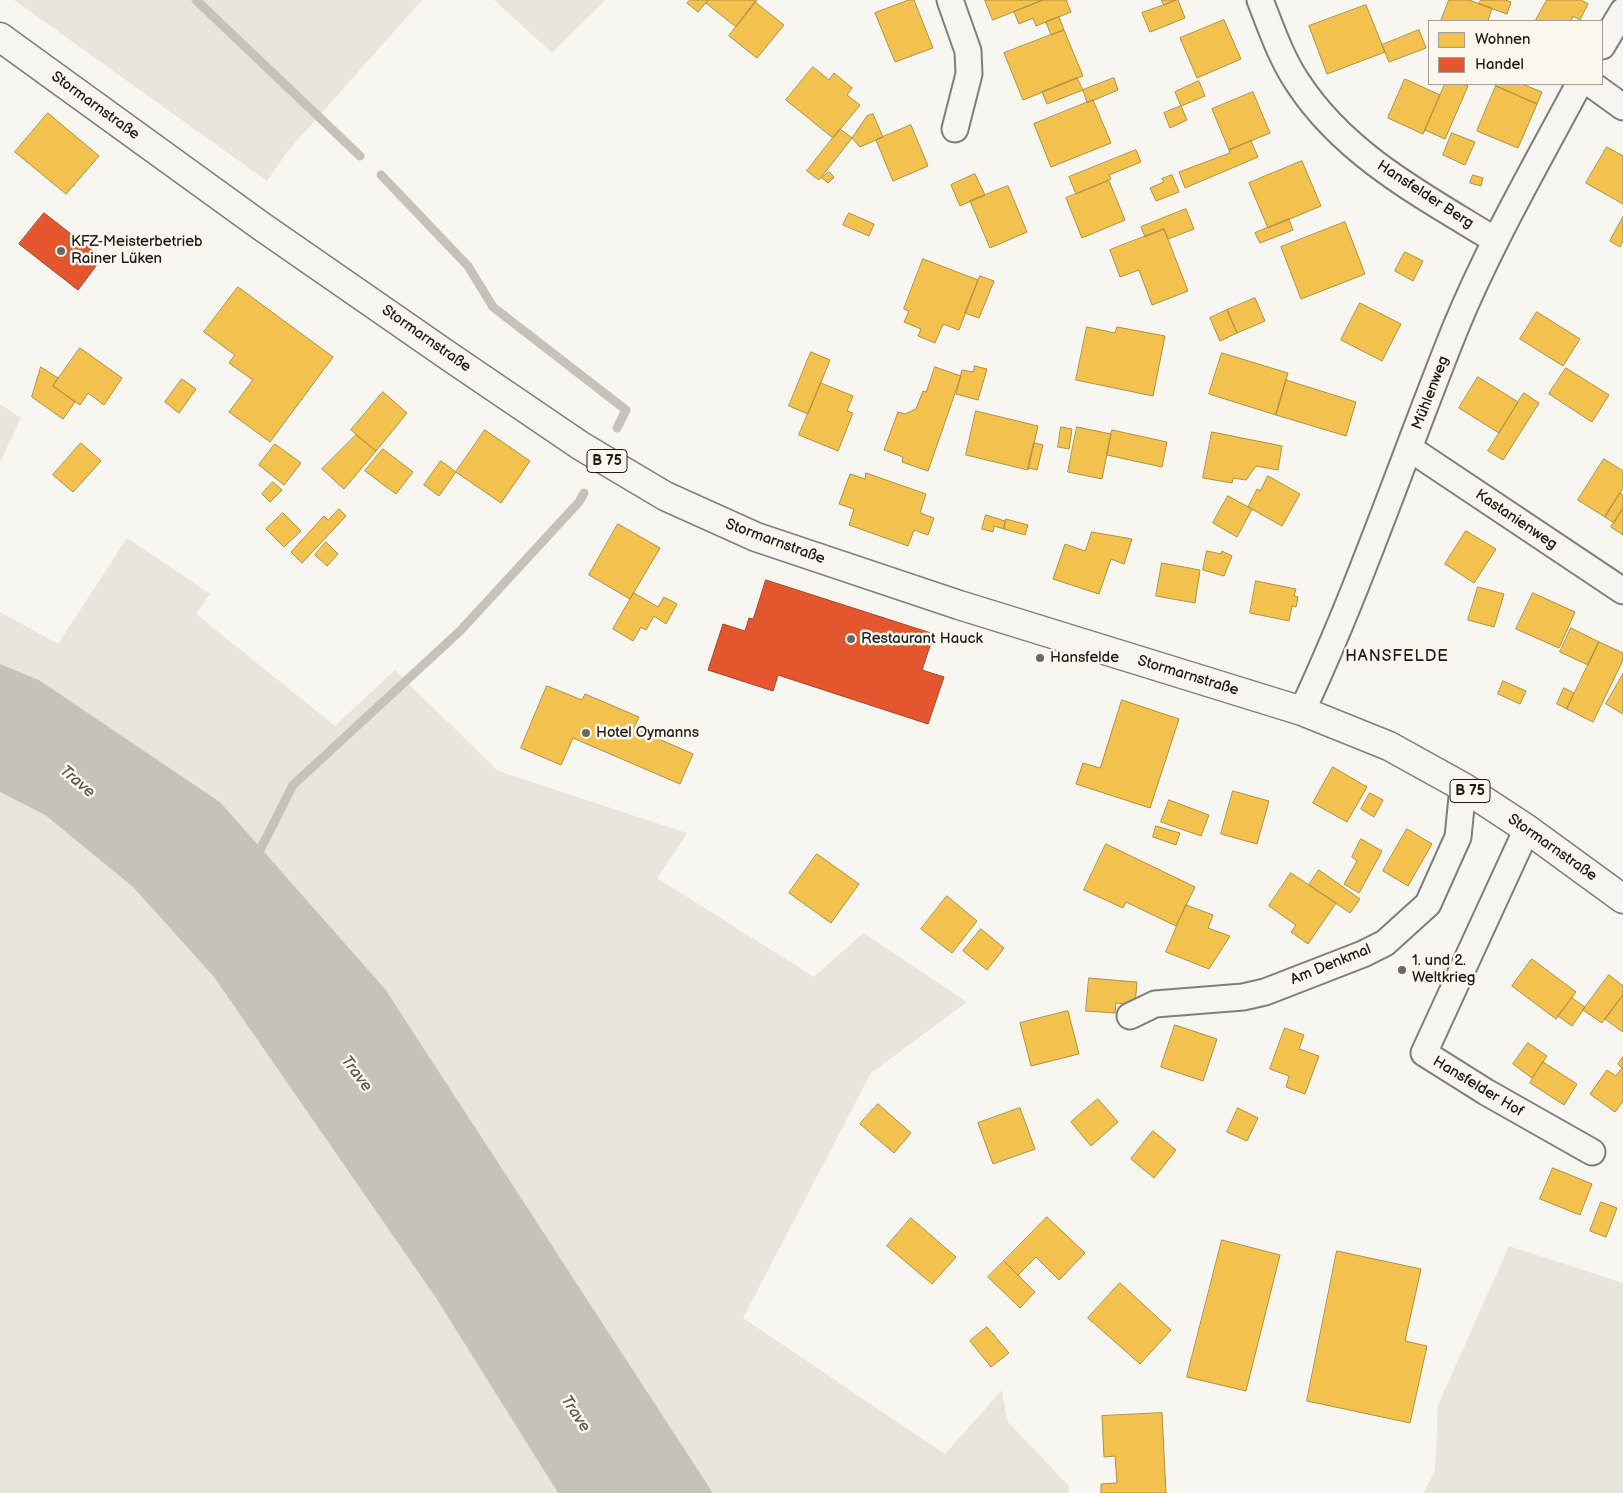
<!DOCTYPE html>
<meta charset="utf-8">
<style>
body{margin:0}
#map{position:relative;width:1623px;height:1493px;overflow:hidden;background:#f8f6f0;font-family:"Balsamiq Sans",sans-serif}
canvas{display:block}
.legend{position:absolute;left:1428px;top:20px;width:175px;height:65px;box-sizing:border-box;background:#fbf7ec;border:1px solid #a29f99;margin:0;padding:6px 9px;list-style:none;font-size:15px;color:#1c1c1c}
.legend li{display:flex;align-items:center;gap:10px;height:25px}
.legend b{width:25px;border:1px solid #a29f99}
</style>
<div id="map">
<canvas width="1623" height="1493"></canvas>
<ul class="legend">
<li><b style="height:14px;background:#f2c14e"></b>Wohnen</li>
<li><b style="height:14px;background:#e4572e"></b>Handel</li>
</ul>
</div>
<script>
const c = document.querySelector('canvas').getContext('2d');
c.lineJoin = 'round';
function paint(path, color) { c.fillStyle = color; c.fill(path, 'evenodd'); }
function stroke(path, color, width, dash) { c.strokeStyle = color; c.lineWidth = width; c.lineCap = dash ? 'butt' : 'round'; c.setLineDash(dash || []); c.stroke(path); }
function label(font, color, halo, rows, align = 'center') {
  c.font = font + ' "Balsamiq Sans",sans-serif'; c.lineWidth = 5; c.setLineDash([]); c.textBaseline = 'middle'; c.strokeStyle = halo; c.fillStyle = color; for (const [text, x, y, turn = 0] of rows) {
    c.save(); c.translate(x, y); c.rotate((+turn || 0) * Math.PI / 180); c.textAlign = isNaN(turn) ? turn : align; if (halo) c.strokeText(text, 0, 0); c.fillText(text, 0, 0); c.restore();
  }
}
paint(new Path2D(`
 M14,0h408l-135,152 -20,29z
 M494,0h112l-54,53z
 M0,404l21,14 -21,44z
 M127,538l83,56 -14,20 139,112 60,-56 103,101 189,62 -30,45 157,99 49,-44 104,69 -96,71 -128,245 202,136 57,-64 5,31 62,65v7h-356l-153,-235 -340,-456 -181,-122 -39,-16v-52l58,32z
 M0,792l45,23 88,72 81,90 222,321 122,195h-558z
 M1509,1246l114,37v210h-200l12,-21 3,-67z`), '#e8e5dd');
paint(new Path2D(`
 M0,664l39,16 181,122 165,187 328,504h-155l-122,-195 -222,-321 -81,-90 -88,-72 -45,-23z`), '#c5c2bc');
const homes = new Path2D(`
 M690,0h18l-10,12 -11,-9z
 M708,0h49l-21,27 -30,-24z
 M909,0h5l19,48 -38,14 -20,-49z
 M985,0h58l-50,20z
 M1043,0h23l5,12 -35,14 -3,-8 -14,6 -5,-12z
 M1162,0h14l-12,5z
 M1178,0l7,18 -35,14 -8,-19z
 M1449,0h20l23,8 -4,13h-47z
 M1481,0h24l6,2 -4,12 -28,-10z
 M1547,0h34l7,4 -8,16 -7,-4 -2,5h-33l-2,-1z
 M755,2l29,23 -27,33 -28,-22z
 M1366,5l19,47 -58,22 -18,-48z
 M1059,17l5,13 -13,5 -5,-13z
 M1224,20l17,39 -44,19 -17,-40z
 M1064,30l19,46 -60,24 -19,-47z
 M1419,30l7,18 -37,14 -7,-17z
 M813,67l16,13 5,-7 18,15 -5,7 13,10 -27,33 -47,-38z
 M1077,78l6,12 -36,14 -5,-12z
 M1114,78l4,12 -31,13 -4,-13z
 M1405,79l35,16 -17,39 -35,-16z
 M1199,81l6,15 -24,10 -6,-14z
 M1445,84h17l6,2 -23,53 -20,-9z
 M1497,84h25l20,8 -5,12 -41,-18z
 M1496,86l41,18 -19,44 -41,-17z
 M1253,92l17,41 -41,17 -17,-41z
 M1093,100l18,43 -60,24 -17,-43z
 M1181,106l6,14 -17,8 -6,-15z
 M48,113l51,43 -33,38 -51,-42z
 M873,114l10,23 -23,10 -8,-9 15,-22z
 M911,125l17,41 -35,15 -17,-41z
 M840,129l12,9 -33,42 -12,-9z
 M1452,133l23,9 -10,23 -22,-10z
 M1251,141l7,16 -73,31 -6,-16 51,-19 -1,-3z
 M1607,147l16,9v48l-37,-21z
 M1136,150l5,12 -32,13 2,4 -35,15 -7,-17z
 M1302,161l19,45 -53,22 -19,-45z
 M829,172l5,5 -6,6 -6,-5z
 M975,174l10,21 -25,11 -9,-21z
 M1172,175l7,17 -23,9 -6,-13 14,-6 -2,-3z
 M1473,175l10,3 -2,8 -11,-3z
 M1109,181l16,39 -43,18 -16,-40z
 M1008,186l19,46 -37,16 -20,-47z
 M1186,209l8,20 -26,10 -4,-10 -19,8 -4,-10z
 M849,213l25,11 -5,12 -26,-11z
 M1623,217v24l-3,6 -10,-6z
 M1289,219l4,11 -33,13 -5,-10z
 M1345,222l20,52 -64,25 -20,-52z
 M1164,229l24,62 -36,14 -13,-35 -19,7 -10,-27z
 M1405,252l18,9 -10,20 -18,-10z
 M923,259l55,21 -19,50 -16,-6 -8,19 -17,-7 3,-7 -17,-7 5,-11 -5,-2z
 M980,276l14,5 -15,37 -14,-5z
 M238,287l95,70 -63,85 -41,-30 24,-32 -24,-17 6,-8 -31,-23z
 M1255,298l10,23 -28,12 -10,-23z
 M1360,303l41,21 -19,37 -41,-21z
 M1227,310l10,23 -17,8 -10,-23z
 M1537,312l43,27 -17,27 -43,-27z
 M1087,327l28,6 2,-6 48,9 -12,60 -77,-16z
 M80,348l42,30 -18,27 -16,-12 -8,12 -27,-19z
 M811,352l19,8 -22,54 -19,-8z
 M1222,353l66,20 -12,42 -67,-21z
 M975,366l12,3 -9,31 -22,-6 6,-24 11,2z
 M41,367l17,11 -5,8 22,16 -12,17 -31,-22z
 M935,367l26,9 -33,95 -26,-9 1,-5 -19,-7 14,-38 7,2 11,-5 7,-18 3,1z
 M1566,368l43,27 -17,27 -43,-28z
 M1478,377l40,25 -19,31 -40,-25z
 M182,379l14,10 -17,24 -14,-11z
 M1286,380l70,22 -10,34 -70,-21z
 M821,383l32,13 -6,15 6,2 -15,38 -39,-16z
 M383,392l24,21 -31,38 -25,-21z
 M1524,393l15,10 -36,57 -15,-9z
 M976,411l62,15 -10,44 -62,-15z
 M1061,427l11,2 -3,20 -11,-2z
 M1077,427l34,7 -9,45 -34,-7z
 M485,430l45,31 -29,42 -45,-31z
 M1112,430l55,12 -5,25 -55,-12z
 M1212,432l70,14 -4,24 -22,-4 -10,14 -13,-2 -1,5 -29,-5z
 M356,435l20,16 -32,38 -22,-20z
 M81,443l20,18 -28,31 -20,-17z
 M1034,443l9,2 -6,25 -9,-2z
 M275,444l26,19 -17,22 -25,-20z
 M383,449l30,23 -17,22 -31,-23z
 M1604,459l19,12v17l-18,29 -27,-17z
 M441,461l15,11 -17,24 -15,-11z
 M866,473l60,21 -6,19 14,5 -6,17 -14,-5 -6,16 -59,-21 5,-16 -15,-5 11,-30 15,5z
 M1268,476l32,18 -18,32 -34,-19 9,-18 3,2z
 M273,482l9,8 -12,12 -8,-8z
 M1620,493l3,2v13l-9,15 -9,-6z
 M1228,496l24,13 -15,28 -24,-14z
 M1623,508v27l-12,-8z
 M339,509l7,7 -44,47 -11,-11 33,-36 4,4z
 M283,513l18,18 -17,16 -18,-18z
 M986,515l19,6 -1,8 -10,-3 -1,6 -11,-3z
 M1006,519l22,6 -3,10 -21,-6z
 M618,524l42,24 -30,51 -41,-24z
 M1466,531l30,18 -22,34 -29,-19z
 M1092,532l40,7 -8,25 -13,-5 -12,35 -46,-15 12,-35 20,7z
 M326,542l12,12 -11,12 -12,-11z
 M1207,551l14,3 1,-3 10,5 -8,20 -21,-6z
 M1162,563l38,7 -5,33 -39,-7z
 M1256,581l40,8 -2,7 4,1 -2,10 -4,-1 -3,15 -39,-8z
 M1478,587l26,7 -10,33 -26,-7z
 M634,593l24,14 6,-10 13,7 -11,20 -12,-8 -8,14 -5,-3 -8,14 -20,-12z
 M1533,593l42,19 -16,36 -43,-19z
 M1571,628l28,14 -11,23 -28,-13z
 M1599,642l24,11v7l-30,62 -26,-13z
 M1623,674v40l-17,-10z
 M1503,681l23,10 -6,13 -22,-10z
 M547,686l35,14 3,-6 54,23 -5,11 59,26 -13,30 -107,-46 -12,27 -40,-17z
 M1564,688l10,5 -7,16 -10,-5z
 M1122,700l57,19 -29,89 -74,-24 7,-21 17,5z
 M1333,767l34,20 -20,35 -34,-19z
 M1233,791l36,10 -12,43 -36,-10z
 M1370,793l13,7 -9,17 -13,-8z
 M1169,800l40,15 -8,21 -40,-14z
 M1156,826l24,7 -4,12 -23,-8z
 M1407,829l25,15 -24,42 -25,-15z
 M1361,839l21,12 -23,42 -15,-9 13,-23 -5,-4z
 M1106,844l89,43 -19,39 -50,-24 -3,6 -39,-18z
 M817,854l42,30 -28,39 -42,-30z
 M1319,870l41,29 -10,14 -41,-28z
 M1291,873l45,30 -28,41 -17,-12 5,-7 -27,-19z
 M947,896l30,25 -25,32 -31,-24z
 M1186,905l27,10 -5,13 22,8 -21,33 -43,-17z
 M981,929l23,19 -17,22 -24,-19z
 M1532,959l44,33 -20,27 -44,-33z
 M1609,975l14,11v9l-21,28 -19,-13z
 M1089,978l48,4 -2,23 -19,-2 -1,10 -29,-2z
 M1623,995v37l-18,-13z
 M1572,998l13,9 -13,19 -14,-10z
 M1068,1011l11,43 -48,12 -11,-43z
 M1175,1025l42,14 -14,42 -42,-14z
 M1285,1028l19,7 -5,14 20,7 -14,38 -19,-7 3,-11 -19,-7z
 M1528,1043l19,13 -15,22 -19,-14z
 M1623,1057v44l-8,11 -25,-18 17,-24 9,6 6,-8 -4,-4z
 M1543,1062l34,22 -13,21 -34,-22z
 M1098,1099l20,23 -27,24 -20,-24z
 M878,1104l33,29 -17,20 -34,-29z
 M1020,1108l15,41 -42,15 -15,-41z
 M1238,1108l20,10 -11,23 -20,-9z
 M1153,1131l23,19 -22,28 -23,-19z
 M1553,1168l39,16 -12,31 -40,-16z
 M1601,1202l16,6 -11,29 -16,-6z
 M1047,1217l38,36 -26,27 -23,-23 -18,18 -14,-14z
 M911,1218l45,39 -24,27 -45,-38z
 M1222,1240l58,15 -34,136 -59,-14z
 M1337,1251l84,18 -16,72 22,5 -17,77 -103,-22z
 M1004,1261l31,31 -15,16 -32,-31z
 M1120,1283l51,47 -31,34 -52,-46z
 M987,1327l22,26 -18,14 -21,-26z
 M1162,1413l4,80h-65v-9l16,-1 -2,-27 -11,1 -2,-41z`);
paint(homes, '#f2c14e');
stroke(homes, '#b2903f', 1);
const shops = new Path2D(`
 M44,213l58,45 -24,32 -59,-46z
 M766,580l168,54 -12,36 22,7 -16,47 -150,-49 -5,16 -65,-21 15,-46 22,7 4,-13 4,1z`);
paint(shops, '#e4572e');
stroke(shops, '#a84529', 1);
stroke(new Path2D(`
 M196,0l164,156
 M381,175l87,91 25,41 133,103 -9,18
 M256,858l37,-73 167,-154 119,-129 5,-9`), '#c5c2bc', 9);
const street = new Path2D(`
 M950,0l18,51 1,23 -14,55
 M1260,0c11,28 21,58 38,83 47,72 125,113 197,157
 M1602,46l21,-35
 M1591,84l32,23
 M1409,448l214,143
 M1302,711c58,-124 102,-255 153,-382 35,-85 81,-164 124,-245
 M1527,829l-103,224 62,39 106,60
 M1130,1016l25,-12 88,-7 22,-5 98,-38 22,-11 43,-39 30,-67 5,-50`);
const primary = new Path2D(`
 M0,37l261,189 189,131 131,89 84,50 91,41 203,68 343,106 87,35 74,41 64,42 96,70`);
stroke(street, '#7f7e7b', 29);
stroke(primary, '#7f7e7b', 31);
stroke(street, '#f6f5f1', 25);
stroke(primary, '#f6f5f1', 28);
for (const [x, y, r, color] of [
 [61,251,5,"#696866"],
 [851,639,5,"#696866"],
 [1040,658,5,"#696866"],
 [586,733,5,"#696866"],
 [1402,970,5,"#696866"]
]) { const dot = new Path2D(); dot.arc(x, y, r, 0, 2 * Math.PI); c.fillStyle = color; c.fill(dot); stroke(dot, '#fbf7ec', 2); }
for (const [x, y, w] of [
 [607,461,40],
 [1470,791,40]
]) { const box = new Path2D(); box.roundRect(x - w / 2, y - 11.5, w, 23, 4); c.fillStyle = '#fbf7ec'; c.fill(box); stroke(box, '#1c1c1c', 1); }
label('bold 14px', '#1c1c1c', null, [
 ["B 75",607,461],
 ["B 75",1470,791]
]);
label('15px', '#1c1c1c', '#fbf7ec', [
 ["Stormarnstraße",95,106,36],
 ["Hansfelder Berg",1425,195,33],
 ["Stormarnstraße",426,339,35],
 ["Mühlenweg",1431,393,-69],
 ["Kastanienweg",1516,520,34],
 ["Stormarnstraße",775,542,20],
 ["Stormarnstraße",1188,676,17],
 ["Stormarnstraße",1552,848,35],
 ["Am Denkmal",1331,965,-22],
 ["Hansfelder Hof",1478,1087,31]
]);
label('15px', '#1c1c1c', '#fbf7ec', [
 ["KFZ-Meisterbetrieb",71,242],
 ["Rainer Lüken",71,259],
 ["Restaurant Hauck",861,639],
 ["Hansfelde",1050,658],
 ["Hotel Oymanns",596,733],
 ["1. und 2.",1412,961],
 ["Weltkrieg",1412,978]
], 'left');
c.letterSpacing = '1px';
label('16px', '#1c1c1c', '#fbf7ec', [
 ["HANSFELDE",1397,657]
]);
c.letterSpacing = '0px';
label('italic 16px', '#575653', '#fbf7ec', [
 ["Trave",77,782,41],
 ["Trave",356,1074,53],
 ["Trave",575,1414,57]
]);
</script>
